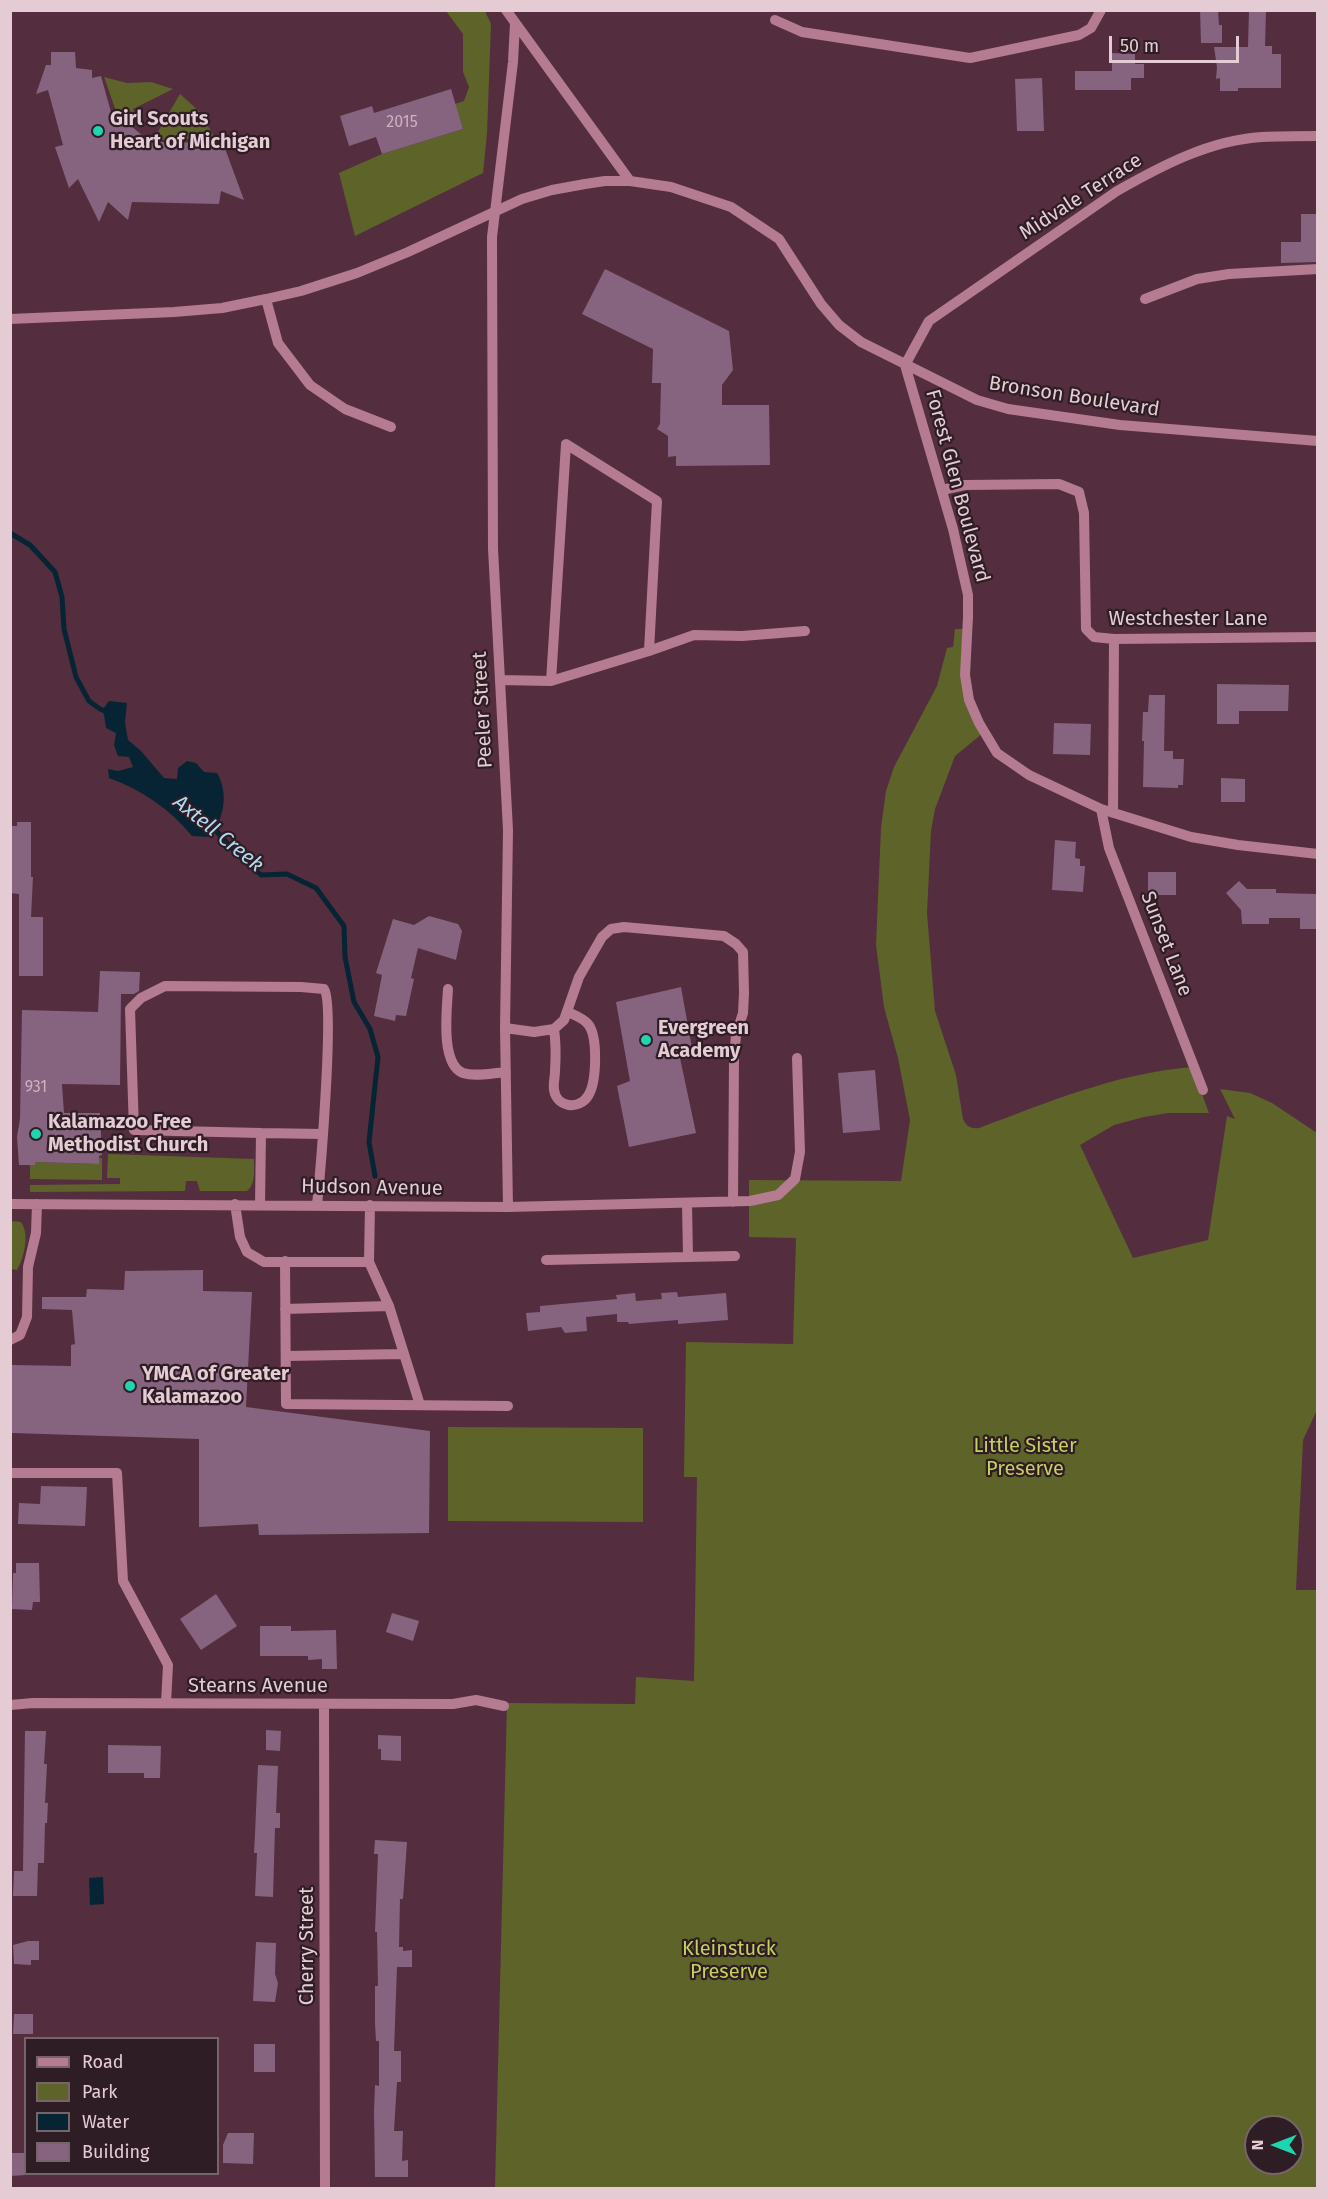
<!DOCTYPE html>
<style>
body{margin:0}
#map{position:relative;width:1328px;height:2199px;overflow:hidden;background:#542e3e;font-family:"Fira Sans",sans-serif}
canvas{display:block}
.frame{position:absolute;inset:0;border:12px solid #e4cbd4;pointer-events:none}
.legend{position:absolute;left:24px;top:2037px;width:195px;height:138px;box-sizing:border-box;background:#2e1d24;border:2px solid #77636a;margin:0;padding:8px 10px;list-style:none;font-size:18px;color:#e4cbd4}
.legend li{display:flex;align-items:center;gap:12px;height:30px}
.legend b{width:30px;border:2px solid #77636a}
.north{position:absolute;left:1244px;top:2115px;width:60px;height:60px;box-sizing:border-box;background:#2e1d24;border:2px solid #77636a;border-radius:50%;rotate:270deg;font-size:16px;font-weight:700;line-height:24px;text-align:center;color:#e4cbd4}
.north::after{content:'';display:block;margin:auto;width:21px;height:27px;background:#1ed5b0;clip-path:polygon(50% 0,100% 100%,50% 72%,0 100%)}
.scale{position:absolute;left:1109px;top:36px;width:130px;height:27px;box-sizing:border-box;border:3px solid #e4cbd4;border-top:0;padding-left:8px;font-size:18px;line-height:21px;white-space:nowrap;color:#e4cbd4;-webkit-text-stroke:4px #2e1d24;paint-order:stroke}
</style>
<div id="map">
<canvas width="1328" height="2199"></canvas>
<div class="frame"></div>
<ul class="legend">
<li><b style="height:8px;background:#b47b91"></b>Road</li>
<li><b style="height:16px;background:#5e632a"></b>Park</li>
<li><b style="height:16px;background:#062433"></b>Water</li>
<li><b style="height:16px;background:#86637f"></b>Building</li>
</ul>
<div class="north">N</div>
<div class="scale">50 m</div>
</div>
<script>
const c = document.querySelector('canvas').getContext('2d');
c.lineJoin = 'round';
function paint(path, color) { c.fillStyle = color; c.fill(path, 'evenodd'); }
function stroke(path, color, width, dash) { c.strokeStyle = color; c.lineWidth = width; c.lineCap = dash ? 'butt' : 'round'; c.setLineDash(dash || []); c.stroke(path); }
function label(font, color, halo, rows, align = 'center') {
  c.font = font + ' "Fira Sans",sans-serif'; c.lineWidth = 4.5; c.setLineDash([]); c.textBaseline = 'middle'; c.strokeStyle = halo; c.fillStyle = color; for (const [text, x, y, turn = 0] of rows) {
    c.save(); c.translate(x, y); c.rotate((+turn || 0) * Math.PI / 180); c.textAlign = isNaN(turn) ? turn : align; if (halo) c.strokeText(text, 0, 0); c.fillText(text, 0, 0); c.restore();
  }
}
paint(new Path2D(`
 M446,11h39l6,13 -4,110 -4,39 -128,63 -16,-63 43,-19 81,-25 -8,-25 9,-3 5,-14 -6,-15v-38z
 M104,77l23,6 24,-1 22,7 -40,20 2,5 -8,4 -2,-3 -7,2z
 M180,94l19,17 16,27 -62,2z
 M955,629h11l-3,46 20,58 -28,23 -20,53 -4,22 -4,82 8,98 21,64 7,44c4,8 8,10 16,9 70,-26 138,-55 213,-61l17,46h-41l-24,4 -30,8 -34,20 53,113 75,-18 19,-124 8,3 -15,-30 30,4 22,10 45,30v277l-14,30 -7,150h22l-1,598h-822l12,-485 128,1 1,-27 58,4 3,-204h-13l2,-135 107,2 3,-106 -47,-1v-57l152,1 9,-61 -12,-62 -14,-51 -8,-62 5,-117 5,-37 8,-24 43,-81 10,-38 6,-1zM1256,2127h36v36h-36z
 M108,1154l146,5c0,11 2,25 -7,32h-47l-3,-10h-11l-1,10 -155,1v-7l90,-1v-6h-13z
 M99,1158h3v22l-72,-1v-14h5v-3l63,2z
 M11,1221l10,1c9,12 3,36 -4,48l-6,-1z
 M448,1427l195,1v94l-195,-1z`), '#5e632a');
paint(new Path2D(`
 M109,701l18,2 -2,19 3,18 13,11 23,27 13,1 1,-11 9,-7 9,2 8,9 13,1c12,20 7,46 -7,64l-18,-1c-22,-27 -50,-46 -83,-58l-1,-9 10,2 15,-4 -4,-10 -11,-1 -4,-11 2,-12 -10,-5 -3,-19z
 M103,1877l1,27 -14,1 -1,-27z`), '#062433');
stroke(new Path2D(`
 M10,533l20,12 25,27 7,25 2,32 12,48 13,24 11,8 7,3
 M211,825l24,27 26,23 26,-1 29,14 28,38 1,31 9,45 16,27 8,28 -9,85 6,34`), '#062433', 5);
paint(new Path2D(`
 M1200,10h18l1,15h3v18h-21z
 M1249,10h17l-1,36h7v8h9v34h-43v3h-18v-13l-4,1 1,-12 -3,-20h34z
 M51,52h24l1,16 16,2v8l9,-2 13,47 9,-4 27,23 73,1 21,57 -23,-9 -2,13 -87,-2 -4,18 -20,-18 -9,20 -21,-43 -9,9 -14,-41 8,-2 -15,-55 -12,4 10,-29h5z
 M1112,53l23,1v10h9v14h-13v12h-56v-19h37z
 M1042,78l2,53h-27l-2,-52z
 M451,89l12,40 -81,25 -6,-17 -27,9 -9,-30 32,-10 2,7z
 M1301,214h16v48l-36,1v-21h20z
 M605,269l124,62 4,39 -11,15v20h47l1,60 -94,1v-10l-8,1v-21l-11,-7 3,-5 1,-41h-9l1,-34 -71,-35z
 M1217,684l72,1 -1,26h-49v13h-22z
 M1149,695h16l-1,56h9v8h11l-1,26h-5v3l-35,-1 1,-46h-2l1,-29h5z
 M1054,723l37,1 -1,31 -37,-1z
 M1221,778l24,1v23h-24z
 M17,822h14v55h2l-2,40h12v59h-24v-82l-9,-1v-67h7z
 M1055,840l21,2 -1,16 5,1v7h5l-2,26 -31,-2z
 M1148,872h28v23h-28z
 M1239,881l8,8h29v4l41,1v35h-17v-11h-31v6h-27l-1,-14 -15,-17z
 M429,916l29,8 4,7 -6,29 -38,-12 -7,30 3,1 -8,37 -10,-1 -1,6 -21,-5 8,-41 -6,-2 17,-54 21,6z
 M100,971l40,1 -1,19 -5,3h-13l-1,91 -58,-1 2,29h36l2,42 -3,1v8l-64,-2v3h-16l-2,-28 3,-18 2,-109 76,2z
 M681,987l12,67 -13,4 16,75 -67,14 -12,-61 13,-5 -14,-79z
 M875,1070l5,60 -37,3 -5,-60z
 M203,1270v21l49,1 -6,115 184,24 -1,102 -170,2 -1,-11 -59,3v-88l-187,-6v-68l59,1v-21l4,-1 -3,-34 -30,-1v-12h44l1,-8 37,1 1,-19z
 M677,1292l1,5 48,-4 2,27 -50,4v-4l-49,4 -1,-2h-11v-8l-31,3 1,14 -22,2 -4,-6 -33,4 -2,-18 14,-1v-6l77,-7 -1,-4 19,-2 1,8 26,-2 -1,-6z
 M41,1486l46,1 -2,39 -67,-2 1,-21 21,1z
 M16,1563h23l1,39h-7l-1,8 -20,-1 1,-36h3z
 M216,1594l21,32 -36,24 -21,-31z
 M392,1613l27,8 -6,20 -27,-9z
 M260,1626h31v5l45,-1 1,39h-15v-10l-14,1v-4h-48z
 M266,1730l15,1 -1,20 -14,-1z
 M25,1731h21l-2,33h3l-2,39h3l-1,20h-2l-1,40h-6l-1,33h-24l1,-25h9z
 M378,1735l23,1v25l-20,-1v-11h-3z
 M108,1745l53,1 -1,32h-16v-5h-36z
 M258,1765l20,1 -2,47h4v15h-5l-2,69 -18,-1 2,-43h-3l1,-19z
 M375,1840l32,2 -4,57h-3l-1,48h4v4l9,-1v17h-15l-3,84h7v31h-4l-3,49h9l-1,30 6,-1v17h-33l-1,-66 1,-26 4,1v-45h-3l-1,-18v-37h3l-1,-54h-2l3,-78h-4z
 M28,1941h11v19h-8v5l-17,-1 -1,-19z
 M256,1942l20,1 -1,31 3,9 -3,19 -22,-1z
 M14,2014h19v20h-20z
 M254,2044h21v28h-21z
 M228,2133h26l-1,31 -30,-1v-18z
 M10,2153h16v22l-16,1z`), '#86637f');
stroke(new Path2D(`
 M506,10l124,171
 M775,20l27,12 168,26 109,-23 12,-7 10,-18
 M1318,136c-19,0 -37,0 -56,1 -52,3 -101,29 -145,54l-188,130 -24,44 48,164 15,66v22l-3,58 4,25 10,23 18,30 32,22 72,34 90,28 47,8 80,9
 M266,299l12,44 32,42 35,24 46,18
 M1145,299l52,-20 32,-5 89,-5
 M10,319l164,-7 48,-4 44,-9 35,-8 56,-18 51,-21 114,-53 30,-9 33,-6 20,-3h25l41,6 60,20 48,32 42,65 18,21 22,17 116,58 31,9 112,16 198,16
 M942,490l23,-5 94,-1 20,8 5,21 2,116 8,8 20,2 204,-2
 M649,651l45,-16 48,1 63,-5
 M500,680l51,1 98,-30 8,-150 -91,-57 -15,237
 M1101,809l8,39 94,242
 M1113,813l1,-174
 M448,989c-1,20 -8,75 15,84 12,4 31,0 43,-1
 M505,1028l29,4 20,-3 10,-9 15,-43 23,-40 9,-8 13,-2 100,9 12,8 7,8 1,41 -1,20 -7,22 -2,24 -1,143
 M554,1029c2,14 2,27 1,42 0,6 -2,13 -1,19 3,18 25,20 34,6 9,-14 10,-60 0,-72 -5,-6 -14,-9 -20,-12
 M261,1133l61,1
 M10,1204l498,3 242,-6 28,-6 17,-16 5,-27 -3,-94
 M235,1204l5,33 7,15 17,10h105l1,-57
 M260,1205l1,-72 -127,-3 -4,-121 11,-11 24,-12 136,1 23,2c11,14 -4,187 -7,216
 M508,1207l-3,-179 3,-198 -15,-281 -1,-312 21,-175 2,-39
 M688,1257l47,-1
 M546,1260l142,-3 -1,-54
 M285,1261l1,143 222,2
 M369,1262l20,44 31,99
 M285,1309l104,-3
 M10,1340l10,-5 7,-18 1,-50 8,-34 1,-29
 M286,1356l118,-2
 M10,1473h107l6,108 45,84 -2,38
 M324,1704l1,484
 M10,1705l23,-2 420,1 23,-4 28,6`), '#b47b91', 10);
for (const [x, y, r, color] of [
 [98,131,6,"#1ed5b0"],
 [646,1040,6,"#1ed5b0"],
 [36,1134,6,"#1ed5b0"],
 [130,1386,6,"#1ed5b0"]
]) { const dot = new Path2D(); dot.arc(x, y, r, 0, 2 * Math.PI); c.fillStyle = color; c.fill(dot); stroke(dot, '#2e1d24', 2); }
label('16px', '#ccb1bf', null, [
 ["2015",402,123],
 ["931",36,1088]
]);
label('bold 20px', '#e4cbd4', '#2e1d24', [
 ["Girl Scouts",110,119],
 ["Heart of Michigan",110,142],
 ["Evergreen",658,1028],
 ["Academy",658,1051],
 ["Kalamazoo Free",48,1122],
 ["Methodist Church",48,1145],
 ["YMCA of Greater",142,1374],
 ["Kalamazoo",142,1397]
], 'left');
label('20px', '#e4cbd4', '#2e1d24', [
 ["Midvale Terrace",1081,197,-33],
 ["Bronson Boulevard",1074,397,9],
 ["Forest Glen Boulevard",957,486,75],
 ["Westchester Lane",1188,619],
 ["Peeler Street",483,710,-93],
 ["Sunset Lane",1166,944,69],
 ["Hudson Avenue",372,1188,1],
 ["Stearns Avenue",258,1686],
 ["Cherry Street",307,1946,-90]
]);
label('20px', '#c6d15d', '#2e1d24', [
 ["Little Sister",1025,1446],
 ["Preserve",1025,1469],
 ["Kleinstuck",729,1949],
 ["Preserve",729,1972]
]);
label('italic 21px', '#afdaf3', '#2e1d24', [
 ["Axtell Creek",218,834,39]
]);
</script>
